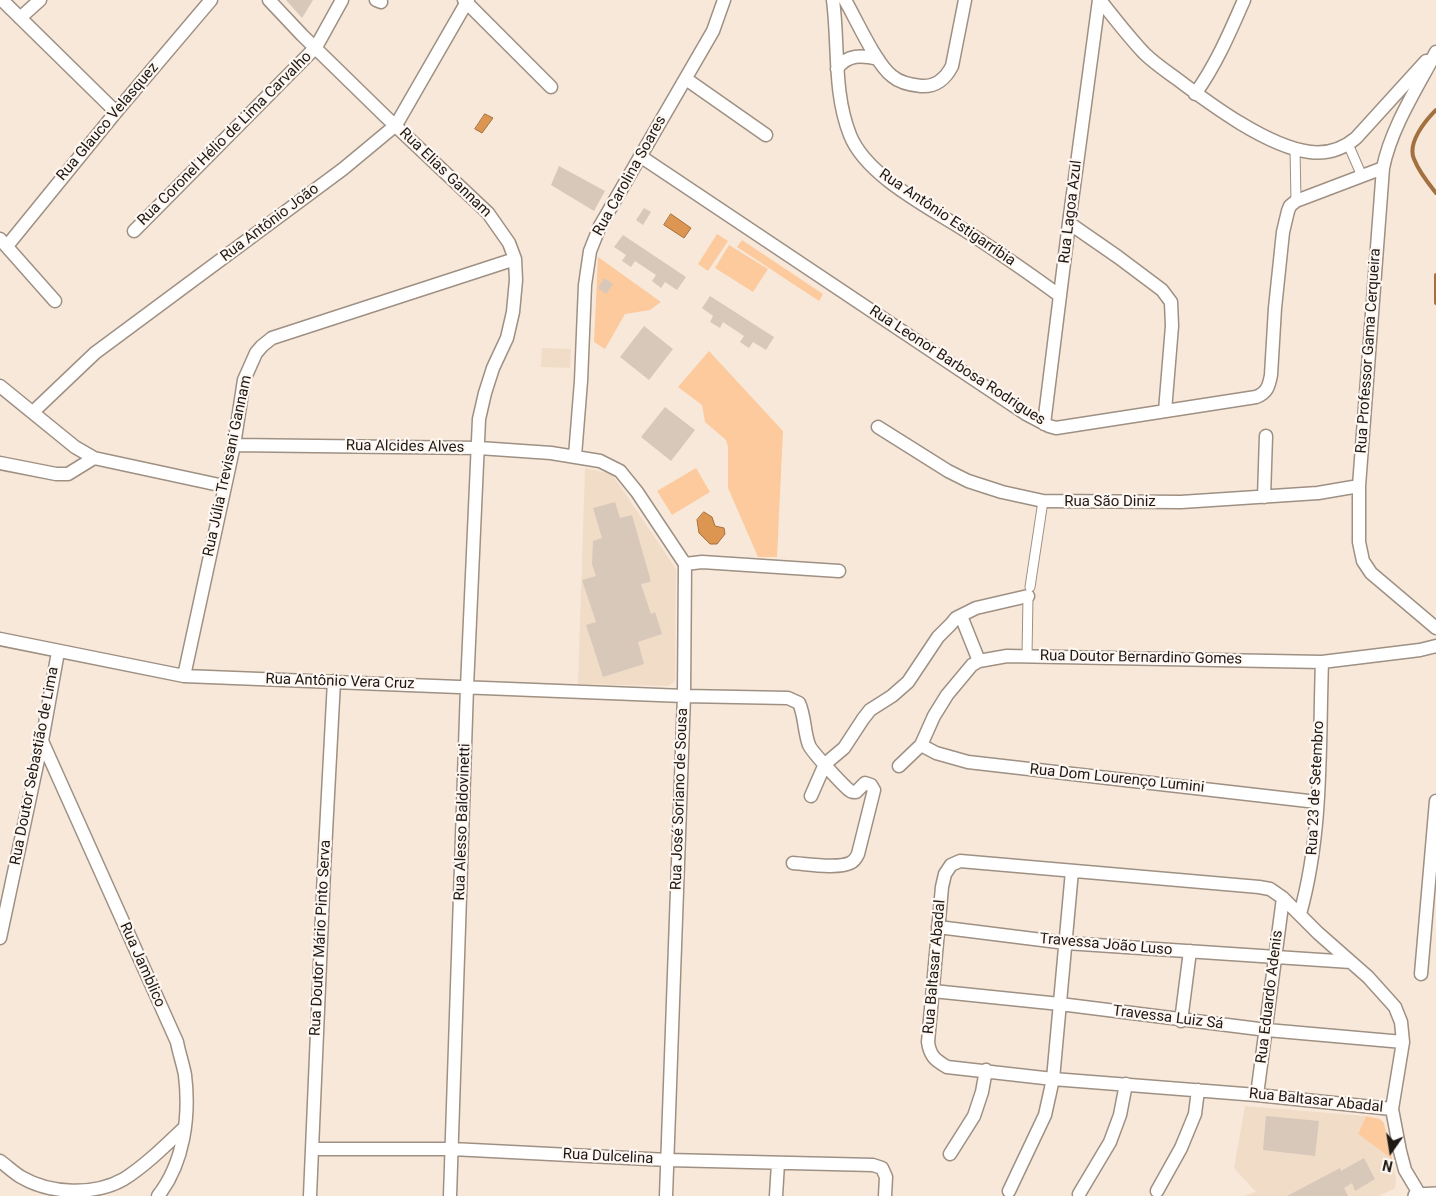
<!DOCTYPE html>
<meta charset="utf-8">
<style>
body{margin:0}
#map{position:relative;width:1436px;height:1196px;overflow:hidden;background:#f8e8da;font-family:Roboto,sans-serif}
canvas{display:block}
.north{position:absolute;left:1366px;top:1126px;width:50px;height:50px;-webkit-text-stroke:4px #fef7f2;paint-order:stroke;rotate:193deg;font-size:14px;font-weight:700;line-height:20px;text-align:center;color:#1e1914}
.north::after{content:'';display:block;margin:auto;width:18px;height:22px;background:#1e1914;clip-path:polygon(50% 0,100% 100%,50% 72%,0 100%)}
</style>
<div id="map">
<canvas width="1436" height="1196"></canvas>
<div class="north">N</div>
</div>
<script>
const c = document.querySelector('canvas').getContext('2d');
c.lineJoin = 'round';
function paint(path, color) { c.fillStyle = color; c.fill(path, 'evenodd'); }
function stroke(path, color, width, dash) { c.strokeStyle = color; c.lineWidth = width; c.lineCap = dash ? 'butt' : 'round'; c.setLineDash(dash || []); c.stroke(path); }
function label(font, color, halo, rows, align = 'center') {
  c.font = font + ' Roboto,sans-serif'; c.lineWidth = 4.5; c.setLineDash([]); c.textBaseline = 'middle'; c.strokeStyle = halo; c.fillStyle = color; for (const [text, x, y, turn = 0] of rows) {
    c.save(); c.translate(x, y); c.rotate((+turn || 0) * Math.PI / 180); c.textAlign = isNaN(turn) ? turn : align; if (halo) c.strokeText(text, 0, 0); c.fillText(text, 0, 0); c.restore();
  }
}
paint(new Path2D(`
 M542,348l29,1 -1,19 -29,-1z
 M585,468l27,6 64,95 -1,112 -6,5 -91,-2z
 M1245,1106l121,10 -8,18 34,25 4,21 -1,8 -16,8h-135l12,-4 -22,-24z`), '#f1dcc8');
paint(new Path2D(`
 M717,234l11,7 -20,30 -10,-7z
 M742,240l81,54 -4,7 -82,-54z
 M729,245l39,24 -15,23 -38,-24z
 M598,257l63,45 -11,8 -25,4 -20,35 -11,-7z
 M709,351l74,80 -6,126h-19l-30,-69v-41l-2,-7 -21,-18 -3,-17 -24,-18z
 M696,468l14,24 -38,23 -15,-24z
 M1366,1116l14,3 4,4 8,36 -34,-25z`), '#fcca9d');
const water = new Path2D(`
 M485,114l8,4 -11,15 -7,-4z
 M671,214l20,14 -7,10 -20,-13z
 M704,512l8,5 3,9 9,2 1,6 -8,10h-7l-11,-11 -2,-13z`);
paint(water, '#dc9651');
stroke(water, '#a3703f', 1);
stroke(new Path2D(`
 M1436,110c-11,11 -29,33 -22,49 5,13 14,24 22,34
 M1436,275v28`), '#a3703f', 4);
paint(new Path2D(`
 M286,0h27l-11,18z
 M559,166l46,25 -11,20 -43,-26z
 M644,208l7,4 -8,13 -7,-5z
 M623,235l63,42 -9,13 -12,-8 -4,6 -9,-7 4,-6 -21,-14 -4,6 -9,-6 4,-6 -12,-8z
 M604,278l9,6 -7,10 -8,-6z
 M710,296l64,41 -8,13 -13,-8 -4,6 -9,-6 4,-6 -21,-14 -3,6 -10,-6 3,-6 -11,-8z
 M644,326l29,23 -24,31 -29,-23z
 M665,407l30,23 -24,31 -30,-24z
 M615,502l5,16 12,-3 18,63v4l-9,2 10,30 4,-2 7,22 -24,8 6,22 -41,13 -17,-52 10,-3 -14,-42 14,-4 -4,-12 1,-23 9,-3 -9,-30z
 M1266,1116l53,5 -4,35 -52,-6z
 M1364,1158l11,21 -20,12 -3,-8 -8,5 4,8h-61l53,-28 1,3z`), '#d7c8ba');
const pedestrian = new Path2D(`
 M1348,144l14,32
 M1295,148l1,53
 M1030,587l13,-86
 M1027,656l1,-60`);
const minor = new Path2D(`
 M2,0l114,112
 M269,0l33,35 83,81 103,97 21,30 6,16 1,21 -3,32 -6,26 -14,30 -8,25 -6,26 -12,268 -17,509
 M376,0l5,2
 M464,0l87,87
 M833,0c6,46 0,92 17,135 16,41 80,73 116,96 32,21 63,42 94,65
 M845,0c11,19 31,64 47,76 8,7 19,9 29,10 15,1 25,-8 31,-20l13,-66
 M1100,0c14,18 28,36 44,53 10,10 22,18 33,26 33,25 91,68 133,73 17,2 33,-3 46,-14l70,-77
 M20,18l20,-18
 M1436,52c-19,36 -45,76 -53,116l-24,318v56l4,19 8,12 65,55
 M837,69c10,-15 25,-14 41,-10
 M686,79l80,56
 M1195,94c21,-29 35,-62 49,-94
 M640,156l386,258 23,12 7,2 200,-31c11,-4 13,-11 15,-22l4,-67 8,-76 5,-21 2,-5 6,-5 87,-33
 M1069,223l49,34 44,33 9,12 1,24 -7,85
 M134,231l182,-184 26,-47
 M0,239l55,62
 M7,246l109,-134 95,-112
 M0,386l75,61 19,11 130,28
 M33,412l62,-59 248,-184 53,-44 72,-125
 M1044,424l25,-201 30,-223
 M878,427l70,44 20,10 34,11 41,9 138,1 137,-9 41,-7
 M234,445l245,3 72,5 49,8 20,10 17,21 48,72 -1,132 -18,500
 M575,456l6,-75 4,-96 5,-34 10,-25 113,-195 11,-31
 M0,463l56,11h12l26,-16
 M1264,497l2,-61
 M685,564l17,-2 137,9
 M961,616l18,45
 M0,639l184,37 500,20 104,2 11,5c6,13 5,29 10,42 2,6 33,39 40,45 3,2 3,2 7,2l9,-9 6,2 3,5 -16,64c-2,4 -3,7 -8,9 -12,6 -43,1 -57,0
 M184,676l50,-231 10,-65 12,-27 6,-7 10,-8 243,-79
 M42,741l135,301c2,11 6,22 8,33 5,41 -1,88 -27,121
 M921,745l15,8 32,9 349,40
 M899,766l22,-21 13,-29 13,-21 25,-30 7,-4 28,-5 315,6 98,-12 16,-4
 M811,796l14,-32 19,-16 19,-29 7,-9 22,-14 16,-14 30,-45 13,-13 5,-6 20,-10 52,-12
 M1300,914c23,-82 19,-168 22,-252
 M938,927l128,16 285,19
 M0,938l42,-197 16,-89
 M1421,974l15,-173
 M933,991l127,13 207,26 136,12
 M1181,1021l9,-70
 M1257,1095l26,-197
 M1392,1109l-135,-14 -204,-16 -106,-12c-12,-7 -17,-11 -19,-25l14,-155 3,-13 6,-9 9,-4 299,26 11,2 13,9 35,35 50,44 27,30 6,15 2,20 -11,67 8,42 5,19 15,25
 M312,1149h140l216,11 205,5 9,3 4,9 -1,19
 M950,1154l24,-38 8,-24 4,-22
 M0,1161c7,5 14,12 21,16 29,17 73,19 103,2 22,-14 42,-34 61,-52
 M1009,1191l36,-76 8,-36 19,-208
 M1157,1191l24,-43 14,-34 3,-24
 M1079,1194l31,-52 10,-27 6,-31
 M310,1196l14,-326 10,-189
 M776,1196l2,-33`);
const tertiary = new Path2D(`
 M1416,1196l20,-1`);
stroke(pedestrian, '#9e9083', 11);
stroke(minor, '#9e9083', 15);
stroke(tertiary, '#9e9083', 18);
stroke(pedestrian, '#fff', 9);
stroke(minor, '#fff', 12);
stroke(tertiary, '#fff', 15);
label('15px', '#1e1914', '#fef7f2', [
 ["Rua Glauco Velasquez",108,122,-50],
 ["Rua Coronel Hélio de Lima Carvalho",225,139,-45],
 ["Rua Elias Gannam",445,173,44],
 ["Rua Carolina Soares",630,176,-61],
 ["Rua Lagoa Azul",1071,212,-83],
 ["Rua Antônio Estigarríbia",947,218,34],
 ["Rua Antônio João",270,223,-37],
 ["Rua Professor Gama Cerqueira",1369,351,-86],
 ["Rua Leonor Barbosa Rodrigues",957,366,33],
 ["Rua Alcides Alves",405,447,1],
 ["Rua Júlia Trevisani Gannam",228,466,-78],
 ["Rua São Diniz",1110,502],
 ["Rua Doutor Bernardino Gomes",1141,658,1],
 ["Rua Antônio Vera Cruz",340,682,2],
 ["Rua Doutor Sebastião de Lima",35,766,-79],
 ["Rua Dom Lourenço Lumini",1117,779,6],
 ["Rua 23 de Setembro",1316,788,-87],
 ["Rua José Soriano de Sousa",680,799,-88],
 ["Rua Alesso Baldovinetti",463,822,-88],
 ["Rua Doutor Mário Pinto Serva",321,938,-87],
 ["Travessa João Luso",1106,945,5],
 ["Rua Jamblico",142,965,66],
 ["Rua Baltasar Abadal",935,967,-85],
 ["Rua Eduardo Adenis",1270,997,-83],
 ["Travessa Luiz Sá",1168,1018,7],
 ["Rua Baltasar Abadal",1316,1101,6],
 ["Rua Dulcelina",608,1157,3]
]);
</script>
